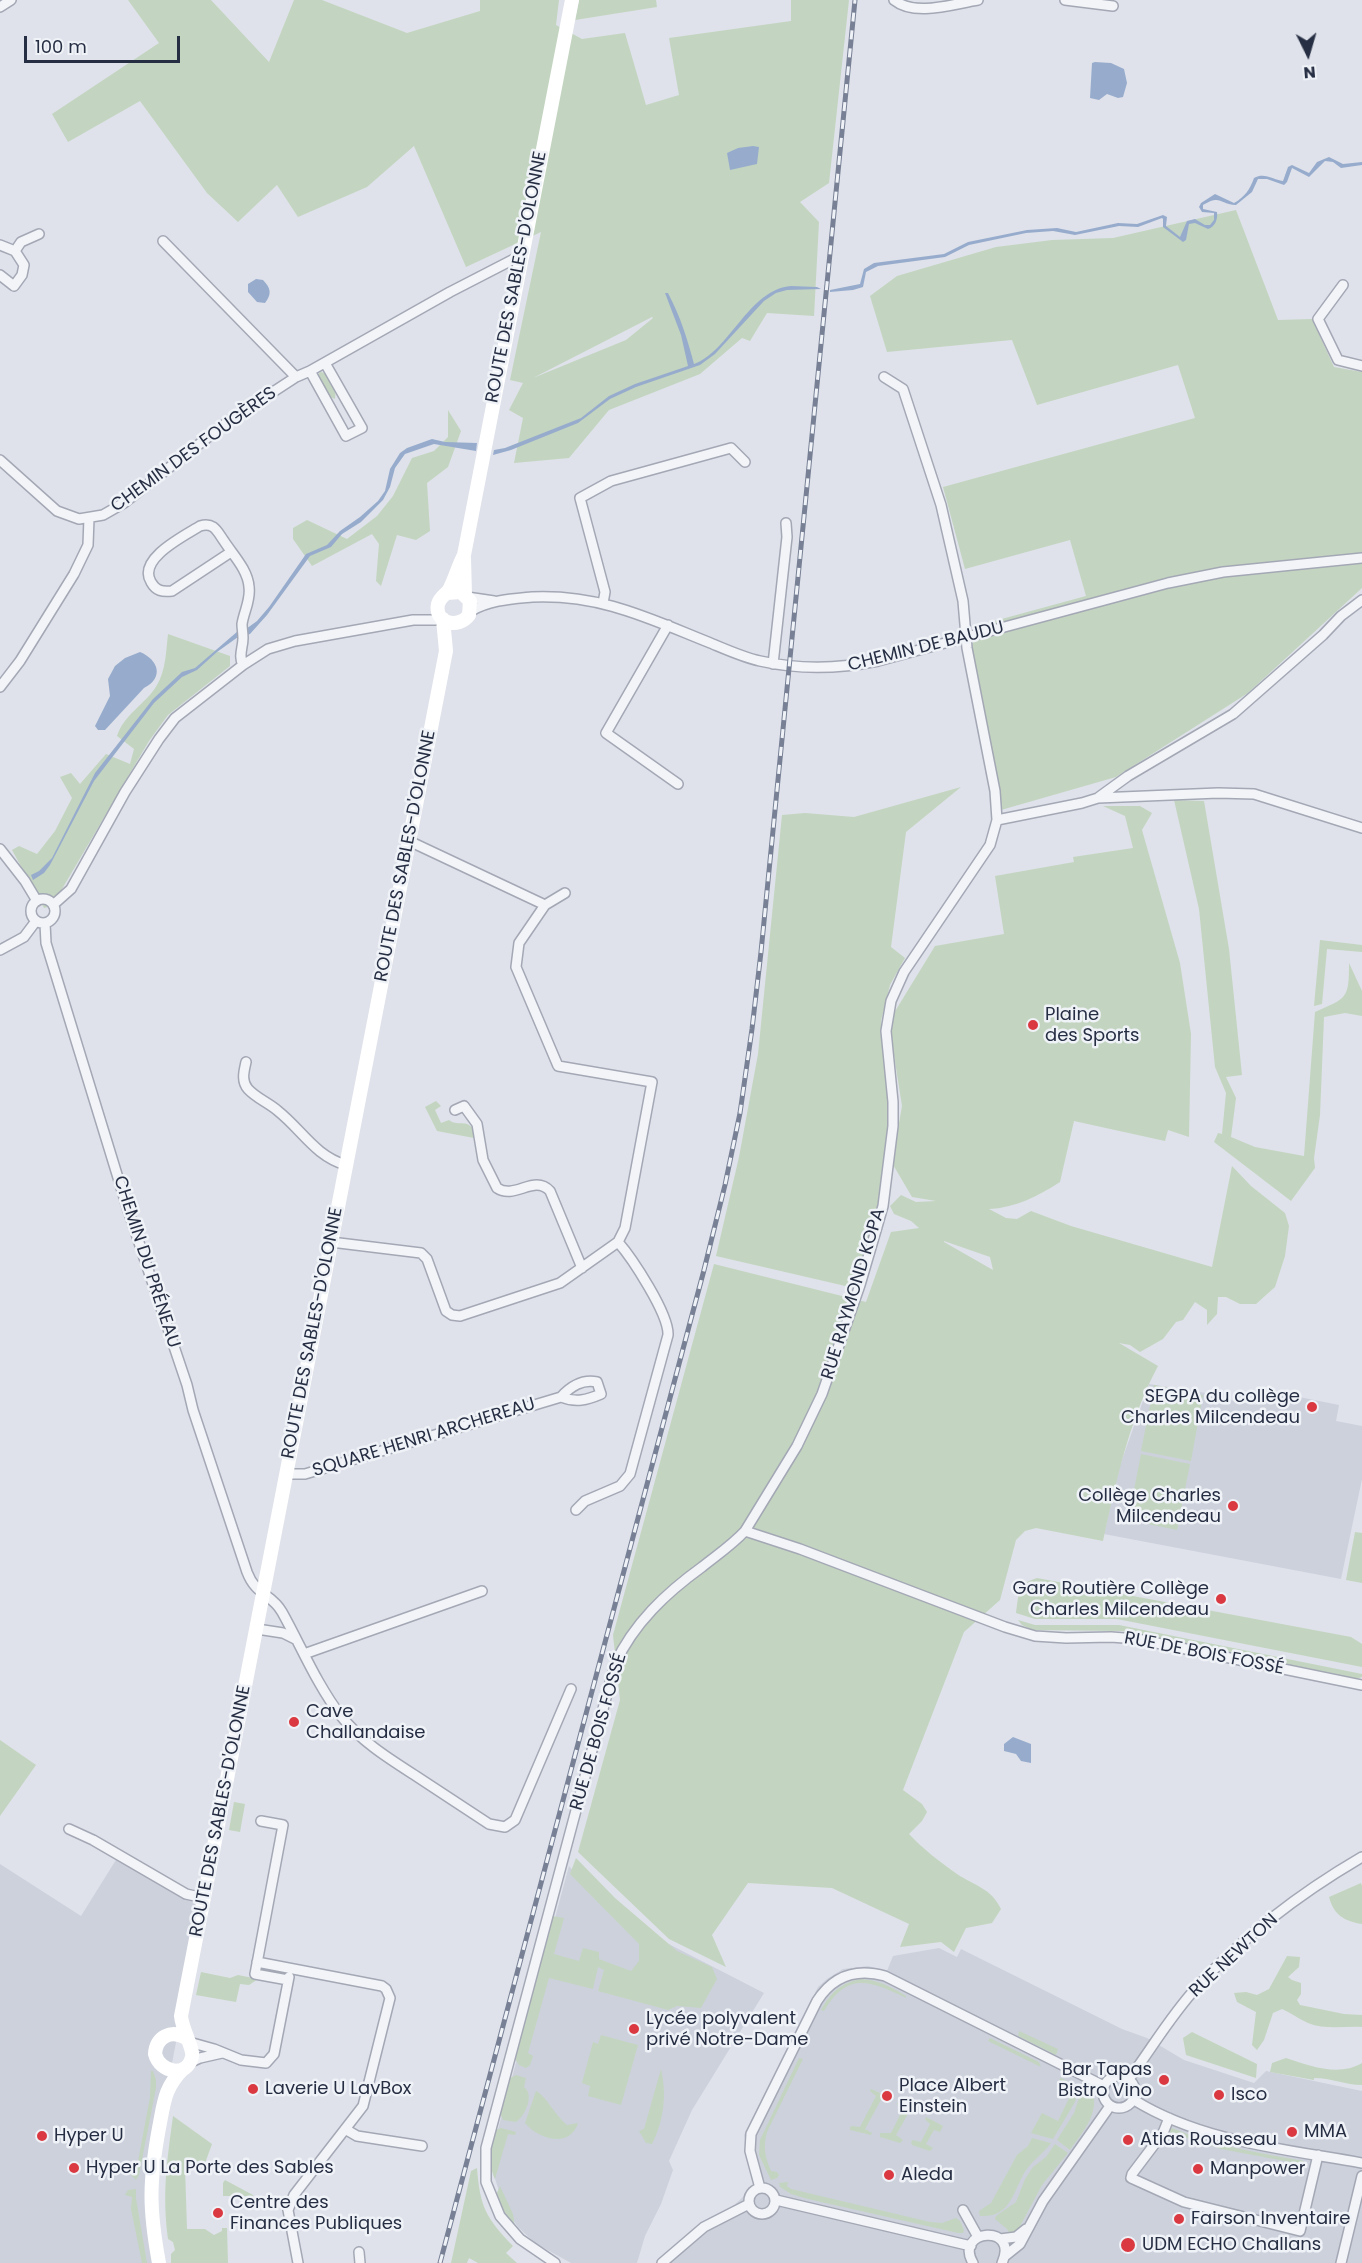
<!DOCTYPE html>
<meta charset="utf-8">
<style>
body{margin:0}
#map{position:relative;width:1362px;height:2263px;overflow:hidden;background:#dfe2ea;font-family:Poppins,sans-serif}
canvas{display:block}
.north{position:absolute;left:1278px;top:24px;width:60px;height:60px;-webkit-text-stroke:4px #eff2f7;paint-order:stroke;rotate:175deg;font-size:16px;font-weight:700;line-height:24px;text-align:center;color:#262e43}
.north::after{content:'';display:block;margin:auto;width:21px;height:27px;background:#262e43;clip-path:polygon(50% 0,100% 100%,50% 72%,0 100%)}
.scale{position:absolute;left:24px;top:36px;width:156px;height:27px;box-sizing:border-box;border:3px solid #262e43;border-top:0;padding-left:8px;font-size:18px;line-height:21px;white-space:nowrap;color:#262e43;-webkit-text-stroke:4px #eff2f7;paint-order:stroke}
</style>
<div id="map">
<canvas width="1362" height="2263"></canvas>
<div class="north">N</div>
<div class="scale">100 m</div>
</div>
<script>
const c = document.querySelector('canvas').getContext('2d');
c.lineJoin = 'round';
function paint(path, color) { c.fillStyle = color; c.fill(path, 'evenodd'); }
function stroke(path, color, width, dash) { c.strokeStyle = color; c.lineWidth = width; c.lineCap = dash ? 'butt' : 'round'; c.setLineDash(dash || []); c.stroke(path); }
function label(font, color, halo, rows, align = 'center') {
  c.font = font + ' Poppins,sans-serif'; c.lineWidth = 5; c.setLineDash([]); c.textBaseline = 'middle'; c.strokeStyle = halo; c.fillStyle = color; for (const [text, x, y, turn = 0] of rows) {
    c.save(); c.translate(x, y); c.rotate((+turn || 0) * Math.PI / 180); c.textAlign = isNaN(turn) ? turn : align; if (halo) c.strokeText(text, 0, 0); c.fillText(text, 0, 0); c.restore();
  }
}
paint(new Path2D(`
 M1149,1384l57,9 3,3 47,9 3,-16 80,16 -3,16 26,5v53l-21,100 -237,-45 14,-63z
 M119,1855l85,43 -51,263 5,102h-158v-399l81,52z
 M569,1866l53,60 37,13 105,54 -72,117 -23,51 4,9 -12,34 -16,32 -8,27h-66l-36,-20 -17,-16 -14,-20 -13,-41 2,-18z
 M939,1948l18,9 4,-8 161,80 25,9 37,22 70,23 12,-12 96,20v172h-706l44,-37 31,-18 25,-23 -12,-50 74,-148 9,-8 16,-10 25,-3 19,5 6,-15z`), '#cdd1dc');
paint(new Path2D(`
 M128,0h83l58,62 25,-62h28l85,33 73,-22v-11h79l-3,25 26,14 43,-6 21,72 33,-10 -10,-57 122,-17v-21h58l-20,183 -29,19 19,20 -5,94 -47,-3 -17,28 -8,-3 -42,36 -91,36 -40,48 -55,5 9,-45 -14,-8 14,-27 -13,-3 31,-148 -75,35 -52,-121 -47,41 -69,30 -21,-32 -39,37 -31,-29 -67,-92 -72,41 -16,-28 107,-71zM653,318l-27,22 -93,38 119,-61z
 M579,0h77l1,7 -82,13z
 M1236,210l42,110 34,-1 22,48 28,5v216l-114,105 -132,84 -115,33 -29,-164 4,-20 110,-30 -16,-56 -105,29 -22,-82 252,-69 -17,-53 -141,40 -25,-65 -125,12 -17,-56 27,-20 99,-29 56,-7 61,-2z
 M320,372c11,1 17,18 15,27l-7,-3 -11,-19z
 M448,410l13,21 -13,36 -21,16 3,48 -14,9 -19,-5 -16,51 -5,-5 3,-37 -7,-10 -60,32 -19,-27v-11l14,-8 40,19 30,-23 16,-20 19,-38 22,-7 14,-14z
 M168,634l62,22v10l-62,49 -19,26 -97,165 -8,2 -32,-58 7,-4 18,8 18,-23 17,-33 -12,-21 11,-4 9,11 26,-30 24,10 4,-15 -17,-13c7,-22 29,-32 40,-51 9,-15 9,-34 11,-51z
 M961,787l-55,45 -15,115 14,11 -15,27 -9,36 8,78 -1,28 -11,82 -23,79 -138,-32 23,-99 19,-103 24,-239 23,-2 49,4z
 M1174,800l30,1 25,148 13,126 -16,2 10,21 -5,39 24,10 49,9 11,-144c32,-14 34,-13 34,-49l13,28v25l-17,-3 -21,4 -4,98 -6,43 1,10 -24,33 -77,-59 4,-9 4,1 4,-41 -11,-26 -16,-158z
 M1103,806h37l12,7 -10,17 38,133 11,71 -2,103 -21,-7 -3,11 -91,-20 -14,61c-22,14 -45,26 -71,27l17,9 11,1 14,-8 40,15 141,41 20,-101 19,20 34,27 4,13 -4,30 -10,31 -19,17h-16l-14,-7h-8l-1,17 -10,11v-15l-12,-8 -12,18 -7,2 -13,17 -23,13 -10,-7 -11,-2 39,23c-29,54 -42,116 -55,175l-67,-13 -11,3 -9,9 -16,60 -36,32 -61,158 19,14 5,8 -5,9 -13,13c14,15 31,28 48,40 18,12 34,14 44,35l-9,14 -26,5 -12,24 -13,-10 -41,5 9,-23 -77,-36 -84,-5 -36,52 14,32 -57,-28 -91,-87 42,-152 -7,-65 101,-371 152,38 25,-70 28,-4 -8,-7 -17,-7 -4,-8 11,-11 15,7 20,-1 -24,-4 -20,-34 10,-57 -11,-70 3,-23 41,-67 69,-12 -9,-58 79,-14 -1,-5 60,-9 -8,-32zM944,1241l46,16 3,13 -49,-28z
 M1320,940l42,5v7l-35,-3 -5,55 -8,2z
 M436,1101l5,5 -6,4 6,13 8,-3c10,8 20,-4 27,15l-2,3 -37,-7 -12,-24z
 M1154,1385l49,10 -12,66 -50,-10z
 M1141,1454l49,10 -13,66 -49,-10z
 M1355,1532l7,1v50l-16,-3z
 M1037,1578l314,59 11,7v23l-245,-48h-82l-19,-6c3,-19 1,-29 21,-35z
 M1018,1620l17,5h84l243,49v3l-6,2 -234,-48 -90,-1 -10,-5z
 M0,1740l36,25 -36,51z
 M234,1802l11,2 -5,28 -11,-2z
 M576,1858l39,40 62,53 35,16 5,12 -16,29 -24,-2 -9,4 -70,-19 6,-21 -6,-3 -5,22 -44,-11 -21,75 5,3 -3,9 -4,3 -7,-3 -4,-6 37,-143 12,2 -10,36 25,7 4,-13 16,4v7l32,12 8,-10v-17l-69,-70z
 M1361,1883l1,3v38c-18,-3 -28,-9 -33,-27z
 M1287,1956l13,1 -1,10 -11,10 4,3 9,3v11l-4,6 3,5 44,9 18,1v12c-18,-1 -37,3 -54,-4 -9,-4 -17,-10 -26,-14l-9,4 -9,27 -7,10 -5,-5 4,-33 -19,-10 -3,-9 12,-1 11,3 12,-6z
 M201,1972l29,6 8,-3 20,4 -9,6 -9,-1 -4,18 -40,-7z
 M861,1979c17,1 31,8 45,17v2c-36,-17 -58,-27 -82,13l-3,-1c10,-18 20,-27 40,-31z
 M1019,2031l39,18 -2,6 -38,-19z
 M1192,2032l65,32 -1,14 -70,-23 -3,-17z
 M601,2035l37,10 -17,60 -33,-9 2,-10 -8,-3 11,-41 5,2z
 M990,2038l49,24 2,5 -53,-26z
 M799,2058l4,1 -36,73c-4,15 -2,25 4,39l6,1 2,3 -2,3 -6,2 -12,-25 1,-15z
 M1286,2058c24,8 53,19 76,5v22c-16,0 -31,-7 -48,-7v2l-44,-8 2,-9z
 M661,2069c6,26 3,51 -9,75l-6,-1 -7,-12 5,-2z
 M151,2071h2l3,9v8l-17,87 -3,5 -8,-8h8l14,-75z
 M516,2075l10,3 -2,9c11,8 1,29 -8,35l-13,-2 -3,-7 10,-35z
 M1061,2078l18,9 -4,15 -22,37 -22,-6 11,-20 16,8 16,-33 -15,-8z
 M871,2089l16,7 2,6 -7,-4 -17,31 7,4 -1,2 -21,-5v-3l2,-1 8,1 16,-31 -6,-5z
 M1082,2089l12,9c2,20 -13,36 -24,52l-13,-10 17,-27z
 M536,2091c10,5 19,24 31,34l11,-2c-8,26 -40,16 -53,0z
 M898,2102l18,9 -1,4 -6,-3 -13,23 7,5 -3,3 -20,-6v-4h11l11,-22v-3l-5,-4z
 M173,2116l39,28 -8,22 -19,1 2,62h18l9,6 8,-4v-3h5l1,35h-57v-9l4,-4 -2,-8 -5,-3c-6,-46 -1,-78 5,-123z
 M926,2117l17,9 -3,6 -6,-2 -8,14 7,4 -3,3 -18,-6 -1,-3 2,-2 8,2 9,-18 -5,-5z
 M501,2128l15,4 -1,3 -7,-1 -13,45c-8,-18 -4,-30 0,-49z
 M1172,2128c42,18 87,25 132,33l-3,3 -80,-15 -53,-17z
 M1032,2138l19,5c-7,10 -18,17 -25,27 -13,20 -14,48 -46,46l-1,-5 12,-8 26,-48 11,-9z
 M1055,2144l13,9 -26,32 -24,45 -8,4 -3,-5 -12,-10 1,-3 20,-14 9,-23 8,-12 13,-10z
 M477,2168c3,39 9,50 36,78l-7,7 11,10h-39l-9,-5 -2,5h-16l20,-92z
 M225,2180l28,15 2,5 -5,1 -1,-5h-26v-13z
 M788,2182l-1,4 4,3 139,33 12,1 14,-5 4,3 4,9 -1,3h-5l-150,-34 -17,-5 -11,-7 -1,-4z
 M500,2186l13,28 2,13 -12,-16 -7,-16z
 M136,2189v9l11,65h-5l-11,-54 1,-12 -7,-2 3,-5z`), '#c3d5c0');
paint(new Path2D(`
 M1095,62l16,1 13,6 3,14 -4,14 -5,1 -11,-4 -8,6 -9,-2 2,-35z
 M753,146l6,1 -2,17 -27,6 -3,-17 11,-5z
 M1329,157l14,7 19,-2v3l-21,3 -8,-6 -8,-1 -16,16 -17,-9 -5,14 -3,3 -17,-6h-9l-6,13 -16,13c-17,-1 -15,-11 -33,0v4l14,3c1,7 -2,15 -9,17l-13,-6 -6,1 -3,16 -3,2 -20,-15v-8l-1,-1 -24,9 -19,-1 -44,9 -22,-4 -27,2 -57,12 -24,12 -67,9 -12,6 -3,15 -10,3 -23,2v-2l30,-6 4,-15 10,-6 70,-9 24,-12 59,-12 30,-2 19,4 42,-9 19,1 26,-9 4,2 -1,9 14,11 7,-16 8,-2 10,6h5l4,-5v-7l-12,-1 -3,-5 2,-4 14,-9 19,9c11,-6 16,-14 20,-25 11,-6 19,2 29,3l5,-14 4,-2 17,8 8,-11z
 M256,279l7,1c8,8 9,14 2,23l-8,-1 -9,-10v-8z
 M791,286l26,1 4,2 -34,1 -11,3 -12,8 -49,53 -15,11 -64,22 -26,12 -32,24 -67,27 -18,5 1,-5 11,-2 76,-30 28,-22 26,-12 53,-18 -7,-31 -16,-42h3c13,25 19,45 26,71 35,-12 55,-75 97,-78z
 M432,439l13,3 32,1 -1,8 -42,-7 -29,10 -10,14 -5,19 -7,13 -22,22 -19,12 -11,13 -21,9 -43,59 -17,19 -3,1 -1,-6 11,-8 12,-14 37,-53 21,-9 13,-14 20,-14 18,-16 7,-10 5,-22 10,-16 7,-5z
 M238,631v6l-21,15 -20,18 -15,7 -28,26 -60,78 -44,84 -6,8 -11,7 -2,-5 8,-4 13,-13 43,-85 58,-74 29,-27 13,-4z
 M140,652c19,8 24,26 4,36l-39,42h-7l-3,-4 15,-30 -2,-17 7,-13 10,-8z
 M1013,1737l18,7v19l-10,-2 -5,-7 -12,-3v-7z`), '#97accd');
const minor = new Path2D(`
 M894,0c21,17 59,4 84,0
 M1065,0l48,6
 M0,7l11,-7
 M163,241l133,136
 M0,245l15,6 9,14 -2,10 -8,11 -14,-11
 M15,251l6,-9 18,-8
 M1343,285l-25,34 20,41 24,6
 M310,371l36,65 16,-8 -37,-65
 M0,460l57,51 22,8 24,-4 21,-12 106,-83 66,-43 14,-6 140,-79 64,-33h7
 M231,552l-59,39c-10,1 -16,0 -21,-9 -14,-23 33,-46 49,-56 14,-4 17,5 24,15 9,14 24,29 25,46 2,13 -5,24 -7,37 0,4 1,9 1,14 0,10 -5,18 0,27
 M467,597l27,4
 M603,603l2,-11 -25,-94 31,-17 120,-33 14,14
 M471,611c19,-11 40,-12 61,-14 68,-3 116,21 176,45 17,7 34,15 52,19 40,9 78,8 118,0l290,-78 55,-11 139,-14
 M668,625l-62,108 72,51
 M773,664l14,-127 -1,-14
 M0,687l20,-26 54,-87 14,-29 1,-27
 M1099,797l29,-21 105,-62 90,-79 18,-19 21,-16
 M997,820l85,-17 16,-5 120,-5 36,1 108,34
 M0,849l25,32 12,20
 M31 911a12 12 0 1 1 24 0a12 12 0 1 1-24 0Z
 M53,905l18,-16 54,-97 34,-53 16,-21 68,-53 25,-16 27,-8 118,-21h22l6,-2
 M545,905l20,-12
 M45,923l1,20 81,264 60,178 6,25 54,162c9,24 24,21 35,40 19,34 35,73 59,104 21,26 47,42 75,60 24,16 49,32 73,48l16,3 10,-7 56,-131
 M0,950l24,-13 12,-16
 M246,1062c-2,9 -5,19 2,27 8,9 21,14 30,22 24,19 37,45 68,54
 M455,1110l9,-4 13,18 6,36 14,28c18,12 37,-14 53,3l32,77
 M331,1242l90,11 6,6 19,52 6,4 8,1 100,-33 58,-41 7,-14 27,-146 -94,-16 -42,-99 3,-24 26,-38 -136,-64
 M286,1474h19l256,-77c10,-11 21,-18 36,-15l4,12c-14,6 -25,9 -40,3
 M576,1510l9,-9 35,-15 10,-12 38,-139c1,-21 -36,-77 -50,-93
 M745,1531l52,-85 25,-52 38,-109 17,-58 6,-21 10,-80v-24l-7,-71 5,-30 13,-29 86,-127 7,-25 -2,-29 -28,-143 -4,-47 -22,-96 -38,-116 -19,-12
 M257,1629l26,4 12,6
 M304,1654l178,-63
 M261,1821l22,4 -28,149 33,6
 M69,1829l24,11 93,54 18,4
 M257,1962l125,24 4,3 4,9 -27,108 -69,89 -6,15 10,53
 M189,2042l25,7 27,11 25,3 8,-9 15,-77
 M189,2063l11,-5 22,-5
 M1103 2092a16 16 0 1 1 32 0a16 16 0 1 1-32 0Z
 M1129,2079c23,-31 42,-64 68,-92 48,-52 105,-95 165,-130
 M1134,2100c68,42 151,49 228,63
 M1169,2118l-6,15 -31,41 -1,4 53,24 116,29 18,-76
 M345,2129l12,7 65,10
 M749 2201a13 13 0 1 1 26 0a13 13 0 1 1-26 0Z
 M760,2188l-10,-37 1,-17 66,-133c16,-25 39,-33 68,-25l219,110
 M776,2200l195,46
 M963,2210l15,27
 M1000,2239l16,-2 10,-8
 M359,2252l1,11
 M1005,2256l15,-12 23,-43 67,-95
 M555,2263l-35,-24 -20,-23 -14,-34v-34l129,-484c19,-41 51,-71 87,-97 15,-12 30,-22 43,-36l55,18 205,78 30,9 31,2 45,-1 26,2 225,46
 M662,2263l42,-36 45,-23
 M973,2263c-20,-34 47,-40 29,0
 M1341,2263l21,-87`);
stroke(minor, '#a4a8b5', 12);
stroke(minor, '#f2f4f8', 9);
stroke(new Path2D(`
 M464,558l1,37
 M447,593l14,-1 9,9 -1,14c-10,14 -35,9 -31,-11 2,-7 7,-9 11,-14 6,-11 9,-24 15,-35l108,-555
 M186,2038c-15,-9 -30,-1 -31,16 5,19 32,24 37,3 2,-8 -10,-28 -11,-41l265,-1365 -3,-32
 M159,2263c-10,-54 -10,-81 0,-135 5,-25 5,-40 24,-59`), '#fff', 14);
const rail = new Path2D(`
 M440,2263l264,-993 21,-85 15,-72 12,-84 9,-77 94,-952`);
stroke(rail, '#778095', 5);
stroke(rail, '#eff2f7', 3, [9]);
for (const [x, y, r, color] of [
 [1033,1025,6,"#da3941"],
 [1312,1407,6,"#da3941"],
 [1233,1506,6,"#da3941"],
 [1221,1599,6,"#da3941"],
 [294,1722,6,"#da3941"],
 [634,2029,6,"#da3941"],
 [1164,2080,6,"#da3941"],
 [253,2089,6,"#da3941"],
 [1219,2095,6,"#da3941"],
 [887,2096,6,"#da3941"],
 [1292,2132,6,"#da3941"],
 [42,2136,6,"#da3941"],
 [1128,2140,6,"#da3941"],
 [74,2168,6,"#da3941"],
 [1198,2169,6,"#da3941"],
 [889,2175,6,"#da3941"],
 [218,2213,6,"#da3941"],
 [1179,2219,6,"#da3941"],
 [1128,2245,8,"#da3941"]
]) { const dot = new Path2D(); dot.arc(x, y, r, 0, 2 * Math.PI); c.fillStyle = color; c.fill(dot); stroke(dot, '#eff2f7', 2); }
label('18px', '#262e43', '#eff2f7', [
 ["ROUTE DES SABLES-D'OLONNE",517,277,-79],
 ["CHEMIN DES FOUGÈRES",194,450,-36],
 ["CHEMIN DE BAUDU",926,647,-14],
 ["ROUTE DES SABLES-D'OLONNE",406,856,-79],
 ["CHEMIN DU PRÉNEAU",146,1262,72],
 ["RUE RAYMOND KOPA",854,1294,-73],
 ["ROUTE DES SABLES-D'OLONNE",313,1333,-79],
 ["SQUARE HENRI ARCHEREAU",424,1438,-17],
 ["RUE DE BOIS FOSSÉ",1204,1654,11],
 ["RUE DE BOIS FOSSÉ",599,1732,-74],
 ["ROUTE DES SABLES-D'OLONNE",221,1811,-79],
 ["RUE NEWTON",1234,1956,-43]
]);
label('18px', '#262e43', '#eff2f7', [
 ["Plaine",1045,1015],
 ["des Sports",1045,1036],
 ["SEGPA du collège",1300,1397,"right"],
 ["Charles Milcendeau",1300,1418,"right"],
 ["Collège Charles",1221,1496,"right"],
 ["Milcendeau",1221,1517,"right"],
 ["Gare Routière Collège",1209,1589,"right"],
 ["Charles Milcendeau",1209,1610,"right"],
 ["Cave",306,1712],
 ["Challandaise",306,1733],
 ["Lycée polyvalent",646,2019],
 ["privé Notre-Dame",646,2040],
 ["Bar Tapas",1152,2070,"right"],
 ["Bistro Vino",1152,2091,"right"],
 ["Place Albert",899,2086],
 ["Einstein",899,2107],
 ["Laverie U LavBox",265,2089],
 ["Isco",1231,2095],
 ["MMA",1304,2132],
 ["Hyper U",54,2136],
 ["Atias Rousseau",1140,2140],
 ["Hyper U La Porte des Sables",86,2168],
 ["Manpower",1210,2169],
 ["Aleda",901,2175],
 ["Centre des",230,2203],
 ["Finances Publiques",230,2224],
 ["Fairson Inventaire",1191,2219],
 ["UDM ECHO Challans",1142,2245]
], 'left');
</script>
